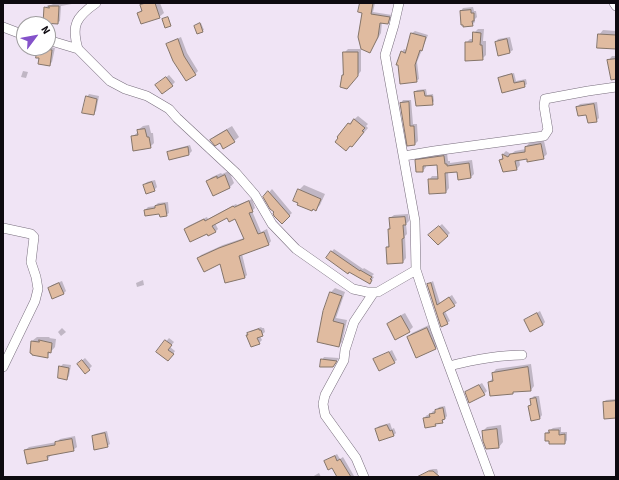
<!DOCTYPE html>
<style>
body{margin:0}
#map{position:relative;width:619px;height:480px;overflow:hidden;background:#f0e4f5;font-family:"Source Sans 3",sans-serif}
canvas{display:block}
.frame{position:absolute;inset:0;border:4px solid #0e0a10;pointer-events:none}
.north{position:absolute;left:16px;top:16px;width:40px;height:40px;box-sizing:border-box;background:#fff;border:1px solid #9f9d9f;border-radius:50%;rotate:58deg;font-size:11px;font-weight:700;line-height:16px;text-align:center;color:#0e0a10}
.north::after{content:'';display:block;margin:auto;width:14px;height:18px;background:#8452ca;clip-path:polygon(50% 0,100% 100%,50% 72%,0 100%)}
</style>
<div id="map">
<canvas width="619" height="480"></canvas>
<div class="frame"></div>
<div class="north">N</div>
</div>
<script>
const c = document.querySelector('canvas').getContext('2d');
c.lineJoin = 'round';
function paint(path, color) { c.fillStyle = color; c.fill(path, 'evenodd'); }
function stroke(path, color, width, dash) { c.strokeStyle = color; c.lineWidth = width; c.lineCap = dash ? 'butt' : 'round'; c.setLineDash(dash || []); c.stroke(path); }
paint(new Path2D(`
 M62,3h15l-16,3 -1,15 -3,2 -12,-15 3,-3h3l2,-1h9z
 M143,3h17l4,10 -5,4 -20,-4 3,-4 -1,-4z
 M361,3h14l-2,9 19,3 -2,5 -2,3 -6,-1 -1,11 -11,19z
 M473,7l1,4h2l1,6 -2,2v3l-3,3 -11,-14 2,-3z
 M201,23l3,7 -6,3 -2,-8z
 M478,29h6l-1,12h3v14l-4,4 -16,-16 4,-4h4v-6z
 M603,30l13,1v17l-17,-13z
 M415,31l13,4 -11,27 2,17 -3,2 -14,-29 2,-3 3,1 5,-17z
 M181,37l6,16 11,18 -3,3 -28,-29 3,-3z
 M510,37l3,13 -3,2 -11,3 -3,-13 2,-3z
 M48,47l7,1 -3,14 -3,3 -9,-8 -1,-9h9z
 M348,49h13v22l-10,13 -7,-10v-21z
 M612,56h4v22l-8,-17z
 M23,71l5,1 -2,6 -5,-1z
 M514,73l2,8 10,-2 1,5 -3,2 -22,5 -3,-13 3,-2z
 M169,75l6,7 -3,3 -13,-2z
 M426,89l1,6 6,-1 1,7 -2,3 -17,-12 2,-2z
 M89,94l10,2 -3,15 -3,3 -6,-17z
 M403,100h8l2,24h4l1,17 -3,3 -7,1 -7,-42z
 M597,102l2,16 -3,3 -19,-14 3,-3z
 M358,116l10,8 -2,2 2,2 -12,14 -7,-18z
 M149,125l2,8h2l1,10 -4,4 -18,-10 6,-5v-2l5,-4z
 M232,126l7,11 -5,4 -23,-1 4,-4z
 M544,141l3,13 -4,4 -24,1 1,6 -3,4 -17,-9 3,-3v-3l3,-3 5,3 4,-3 11,-2v-2l3,-4z
 M190,145l2,6 -3,3 -19,4 -1,-6 2,-2z
 M447,153l1,8h2v2l22,-3 2,14 -3,3 -12,2 -1,-8 -10,1 1,16 -3,4 -17,-12 3,-4h7l-1,-12 -12,1v2l-3,4 -7,-10 4,-4z
 M229,171l5,12 -4,4 -17,7 -6,-13 5,-4 9,-4 1,1z
 M155,180l2,7 -3,3 -10,-5 3,-3z
 M304,185l21,9 -5,11 -4,4 -17,-19z
 M272,189l20,24 -10,9 -17,-25z
 M252,199l3,9 -3,3 9,21 6,-3 4,12 -2,3 -27,10 5,21 -3,3 -23,-15 -23,-5 3,-3 22,-10 21,-7 -9,-20 -7,-1 -13,6 3,6 -3,3 -8,1 -22,-4 3,-3 19,-9 1,2 28,-15 1,1z
 M168,202l1,11 -3,2 -21,-5 3,-3 7,-1 3,-3z
 M408,214l1,7 -3,3 1,10 -2,2 1,22 -3,4 -15,1 -1,-16 2,-2v-16l2,-2 -1,-9 4,-3z
 M442,224l8,9 -12,11 -8,-9z
 M334,249l29,20 1,-1 10,6 -2,2 2,1 -4,6 -43,-25z
 M143,280l1,5 -7,2 -1,-4z
 M62,281l4,10 -3,3 -14,-6 3,-3z
 M433,281l7,22 12,-8 5,8 -12,8 5,10 -8,5 -14,-42z
 M335,288l10,4 -9,26 11,2 -5,22 -3,3 -15,-34 7,-19z
 M540,311l5,11 -2,3 -18,-5z
 M405,313l8,14 -4,4 -21,-7 4,-4z
 M431,324l9,20 -4,4 -19,9 -9,-20 4,-4z
 M261,327l1,1h2l1,4 -5,4 2,4 -3,3 -11,-8 3,-4z
 M62,328l4,4 -5,4 -3,-4z
 M37,337h13l-1,1 7,1 -1,8 -8,9 -16,-3 1,-12z
 M169,338l5,4 -4,5 5,4 -4,6 -13,-6z
 M392,350l5,10 -3,2 -19,-2z
 M324,357l15,1 -6,8 -11,-6z
 M85,358l7,8 -7,7 -7,-9z
 M63,364l8,1 -2,11 -2,3 -7,-12z
 M531,364l3,22 -3,4 -17,1 -1,2 -24,-11 4,-4v-5l3,-4z
 M482,383l5,8 -3,3 -18,-2z
 M534,396h5l3,19 -2,3 -11,-12 3,-3 -1,-4z
 M616,399v18l-12,-15 2,-2z
 M445,406l2,10 -5,6h-4l-3,3 -11,-7 3,-3h3l3,-4h3l3,-4z
 M390,423l2,6 2,-1 2,5 -3,3 -17,-7 3,-3z
 M501,425l2,17 -4,5 -16,-16 4,-4z
 M561,427v5h6v8l-2,3 -19,-10 7,-5z
 M107,431l3,13 -3,2 -14,-10 2,-2z
 M75,436l2,11 -4,3 -22,5 -4,5 -22,-10 4,-3 28,-5 3,-3z
 M337,454l3,5 3,-2 11,19 -1,1h-15l-6,-10 -7,-6z
 M433,469h4l1,3 -1,5h-13l5,-7z
 M319,473l2,4h-9z`), '#0003');
const building = new Path2D(`
 M146,3h9l5,15 -19,6 -4,-11 5,-2 -2,-6z
 M360,3h13l-2,11 19,3 -2,7 -8,-1 -2,14 -8,16 -9,-4 -3,-12 4,-24 -4,-1z
 M49,6h10l-1,18 -15,-1 1,-16 5,1z
 M471,10v3h3v8h-2l1,5 -10,1v-2h-2l-1,-14z
 M168,17l3,9 -6,2 -3,-9z
 M200,23l3,9 -6,2 -3,-8z
 M473,32l8,1 -1,12h2l1,15 -18,1v-19h7z
 M411,33l15,4 -4,14 -2,-1 -5,15 2,17 -17,2 -2,-19h-2l5,-14 4,2z
 M598,34l18,1v14l-19,-1z
 M178,39l6,17 12,19 -10,6 -13,-20 -7,-17z
 M507,39l3,14 -12,3 -3,-14z
 M38,48l14,2 -2,16 -12,-2 1,-6h-3z
 M343,52h15v24l-11,13 -7,-2 2,-12h1z
 M616,59v20l-5,1 -4,-20z
 M512,74l2,9 10,-2 1,6 -23,6 -4,-15z
 M166,77l7,9 -11,8 -7,-9z
 M424,91l1,5h7l1,9 -17,1 -2,-14z
 M86,96l11,3 -3,16 -12,-2z
 M409,102l1,24h4l1,19 -8,1 -7,-43z
 M594,104l3,18 -9,1 -2,-8 -8,1 -2,-9z
 M354,119l11,9 -3,3 2,1 -12,15 -2,-1 -4,5 -11,-9 3,-4 -1,-1 11,-14 2,1z
 M145,129l2,8h2l2,11 -18,3 -2,-15 7,-1 -1,-5z
 M227,130l8,12 -12,7 -3,-6 -5,3 -5,-6z
 M541,144l3,15 -17,3v-3l-12,2 2,9 -14,2 -4,-12 4,-1 -1,-5 6,3 2,-3 15,-2v-5z
 M188,147l1,8 -20,5 -2,-8z
 M444,156l1,8h2v2l22,-3 2,15 -13,2 -1,-8 -12,1 1,20 -17,1 -1,-15h10l-1,-14 -14,1v6h-7l-1,-12z
 M225,175l5,13 -17,8 -7,-15 11,-5v2z
 M152,182l3,9 -9,3 -3,-9z
 M298,189l23,10 -5,12 -3,-2 -1,2 -15,-6 1,-2 -5,-2z
 M268,191l22,25 -8,8 -8,-8 -1,-3 1,-1 -4,-3 -7,-12z
 M249,201l4,11 -4,1 9,21 6,-2 5,13 -30,11 6,22 -20,5 -5,-19 -16,8 -7,-14 22,-10 25,-9 -9,-20 -6,3 -2,-4 -15,8 4,6 -8,4 -1,-2 -17,8 -6,-13 20,-10 1,2 28,-15 1,1z
 M165,204l2,12 -7,1 -1,-3 -14,2 -1,-6 11,-2v-2z
 M405,217l1,8h-3l1,13 -2,1 1,24 -16,1 -1,-17h3l-1,-18h2l-1,-11z
 M439,226l9,10 -10,9 -10,-10z
 M331,251l29,20v-1l12,7 -2,2 2,1 -2,4 -21,-12 -1,2 -22,-16z
 M59,283l5,11 -12,5 -4,-11z
 M431,283l6,22 12,-8 6,9 -12,7 5,11 -7,3 -14,-43z
 M330,292l12,4 -9,25 11,3 -5,23 -22,-5 6,-31z
 M537,313l6,12 -13,7 -6,-12z
 M401,316l9,16 -15,8 -8,-16z
 M427,328l9,21 -20,9 -9,-21z
 M259,329v1h2l2,6 -6,2 3,6 -9,3 -5,-12h2l-1,-2z
 M39,340l13,3 -1,10 -3,-1v6l-16,-3v-1l-2,-1 1,-12 8,1z
 M165,340l7,5 -4,5 6,4 -6,7 -12,-9z
 M389,352l6,11 -16,8 -6,-12z
 M321,359l16,2 -4,6h-13z
 M82,360l8,10 -5,4 -8,-10z
 M59,366l10,2 -2,12 -9,-2z
 M528,367l3,24 -18,1v2l-23,2 -2,-14 5,-1 -1,-8z
 M479,385l6,10 -16,8 -4,-11z
 M536,398l4,21 -9,2 -3,-15 3,-1 -1,-6z
 M616,401v17l-12,1 -1,-17z
 M443,408l2,11 -3,1 1,3 -8,1 1,2 -11,2 -2,-10 7,-1 -1,-3 6,-1v-3z
 M387,425l3,6 2,-1 2,6 -15,5 -4,-12z
 M497,429l2,19 -13,1 -3,-8 -1,-10z
 M549,430h10v5l6,-1v10h-16v-3h-4v-8h4z
 M105,433l3,14 -14,3 -2,-14z
 M72,439l2,12 -27,5 1,4 -21,4 -3,-14 31,-5v-3z
 M335,456l2,5 3,-2 11,18h-14l-5,-9 -4,2 -4,-9z
 M429,471h4l7,6h-23z`);
paint(building, '#e0bba0');
stroke(building, '#847469', 1);
const minor = new Path2D(`
 M399,3l-5,22 -9,30 30,166 1,49 20,61 54,146
 M614,3l2,3
 M3,27l21,8
 M48,40l30,9 32,32 15,8 22,7 22,13 8,9 59,55 19,22 17,29 24,25 57,40 14,3h11l38,-22
 M78,49c-7,-24 -2,-32 18,-46
 M404,156l30,-5 110,-15 4,-6 -4,-24 1,-7 43,-8 28,-4
 M3,228l28,6 3,3 -3,25 5,15 2,12 -3,12 -32,66
 M449,366c24,-6 48,-11 73,-11
 M364,477l-8,-19 -31,-43 -2,-11 2,-9 19,-35 1,-10 9,-28 20,-30`);
stroke(minor, '#786e7d', 10);
stroke(minor, '#fff', 9);
</script>
